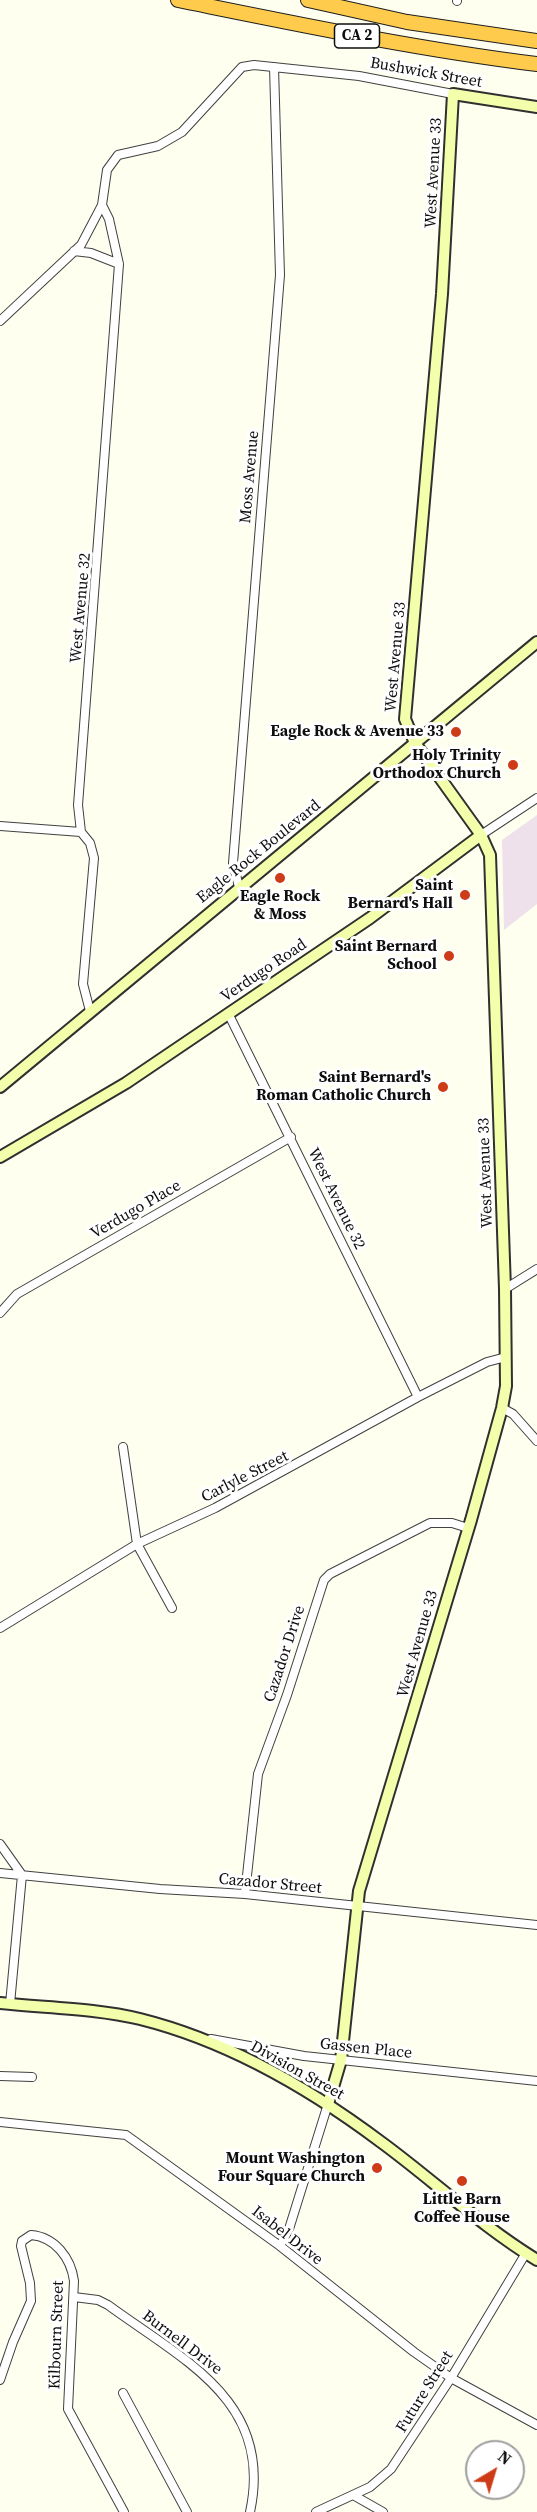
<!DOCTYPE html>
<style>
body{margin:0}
#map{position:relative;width:537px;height:2512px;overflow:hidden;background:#feffef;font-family:"Source Serif 4",serif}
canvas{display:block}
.north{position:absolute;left:465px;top:2440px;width:60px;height:60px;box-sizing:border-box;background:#fff;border:2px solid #9f9f9f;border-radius:50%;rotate:38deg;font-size:16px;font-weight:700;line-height:24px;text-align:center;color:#0e0e0e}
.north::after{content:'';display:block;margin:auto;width:21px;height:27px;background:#cd3c17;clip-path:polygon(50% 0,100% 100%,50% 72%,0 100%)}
</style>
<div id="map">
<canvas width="537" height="2512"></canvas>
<div class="north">N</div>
</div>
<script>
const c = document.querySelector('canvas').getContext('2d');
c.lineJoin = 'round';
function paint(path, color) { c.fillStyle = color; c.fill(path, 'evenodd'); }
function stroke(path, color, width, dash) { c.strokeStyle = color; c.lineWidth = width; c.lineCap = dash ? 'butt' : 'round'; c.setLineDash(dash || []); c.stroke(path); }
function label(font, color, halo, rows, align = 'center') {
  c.font = font + ' "Source Serif 4",serif'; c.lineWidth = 6; c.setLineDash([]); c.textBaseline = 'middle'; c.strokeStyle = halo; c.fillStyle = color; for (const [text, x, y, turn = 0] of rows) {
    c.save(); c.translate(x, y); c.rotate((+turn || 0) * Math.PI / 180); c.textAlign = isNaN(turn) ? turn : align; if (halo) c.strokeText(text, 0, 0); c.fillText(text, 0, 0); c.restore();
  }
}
paint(new Path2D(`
 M537,815v89l-33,26 -2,-90z`), '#eee1ec');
const street = new Path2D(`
 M457,1v-1
 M74,251l17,2 28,11
 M0,321l81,-76 21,-40 5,-35 11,-15 40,-9 24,-14 60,-65 12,-2 105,11 94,18
 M0,826l81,6
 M481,835l56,-37
 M239,887l-6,-24 47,-588 -6,-208
 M90,1011l-7,-27 11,-126 -4,-15 -9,-11 -3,-27 41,-541 -10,-45 -7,-14
 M228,1013l190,384
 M505,1289l32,-20
 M0,1313l17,-19 274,-157
 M502,1408l11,6 24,27
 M123,1447l14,97 35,64
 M0,1628l137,-84 78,-36 203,-111 69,-35 19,-5
 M0,1844l22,31 -12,129
 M0,1873l160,16 85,5 292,31
 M245,1894l13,-120 29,-79 37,-115 6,-6 100,-51h22l16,5
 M211,2039l93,17 233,25
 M0,2076l32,1
 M0,2122l126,13 154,111 134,106 37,26 86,47
 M280,2246l9,-17 39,-125
 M74,2297l24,3 10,5c75,55 166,96 142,207
 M0,2380l13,-38 18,-41 -1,-18 -9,-37 1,-5 9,-6c24,2 40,23 43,46l-6,128 56,103
 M123,2393l64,119
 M353,2495l30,17
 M316,2512l54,-25 21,-18 60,-91 75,-125`);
const secondary = new Path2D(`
 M0,1087l537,-445
 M0,1157l126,-74 244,-165 111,-83
 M0,2003c46,5 95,5 140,16 88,22 169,69 241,123 52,38 100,84 156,118
 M328,2104l13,-44 18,-169 112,-371 31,-112 4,-22 -1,-97 -15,-434 -9,-20 -66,-92 -10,-24 37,-425 11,-200 84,13`);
const highway = new Path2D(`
 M178,0c119,24 238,49 359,64
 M308,0l99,22 130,19`);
stroke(street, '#414141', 10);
stroke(secondary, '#303030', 14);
stroke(highway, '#1f1f1f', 16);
stroke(street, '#fff', 8);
stroke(secondary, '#f3ffaa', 10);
stroke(highway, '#ffcb4d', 14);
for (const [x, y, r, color] of [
 [456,732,6,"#cd3c17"],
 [513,765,6,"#cd3c17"],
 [280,878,6,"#cd3c17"],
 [465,895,6,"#cd3c17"],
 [449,956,6,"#cd3c17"],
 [443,1087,6,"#cd3c17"],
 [377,2168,6,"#cd3c17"],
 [462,2181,6,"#cd3c17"]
]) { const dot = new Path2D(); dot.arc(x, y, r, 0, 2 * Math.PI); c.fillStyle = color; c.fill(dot); stroke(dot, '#fff', 2); }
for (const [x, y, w] of [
 [357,36,45]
]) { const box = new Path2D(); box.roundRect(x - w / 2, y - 12, w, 24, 4.5); c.fillStyle = '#fff'; c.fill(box); stroke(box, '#0e0e0e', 1.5); }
label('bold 15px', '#0e0e0e', null, [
 ["CA 2",357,36]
]);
label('16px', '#0e0e0e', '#fff', [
 ["Bushwick Street",426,73,10],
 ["West Avenue 33",434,173,-87],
 ["Moss Avenue",250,477,-85],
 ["West Avenue 32",81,608,-85],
 ["West Avenue 33",396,657,-85],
 ["Eagle Rock Boulevard",259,852,-39],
 ["Verdugo Road",264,971,-34],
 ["West Avenue 33",486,1173,-92],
 ["West Avenue 32",336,1199,64],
 ["Verdugo Place",136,1210,-30],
 ["Carlyle Street",245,1477,-27],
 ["West Avenue 33",418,1644,-74],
 ["Cazador Drive",285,1654,-72],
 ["Cazador Street",270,1884,5],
 ["Gassen Place",366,2049,6],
 ["Division Street",297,2071,29],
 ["Isabel Drive",287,2236,38],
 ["Kilbourn Street",57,2335,-88],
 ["Burnell Drive",182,2343,37],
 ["Future Street",425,2392,-58]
]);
label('bold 16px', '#0e0e0e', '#fff', [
 ["Eagle Rock & Avenue 33",444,732],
 ["Holy Trinity",501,756],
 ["Orthodox Church",501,774],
 ["Saint",453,886],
 ["Bernard's Hall",453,904],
 ["Eagle Rock",280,897,"center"],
 ["& Moss",280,915,"center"],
 ["Saint Bernard",437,947],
 ["School",437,965],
 ["Saint Bernard's",431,1078],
 ["Roman Catholic Church",431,1096],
 ["Mount Washington",365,2159],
 ["Four Square Church",365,2177],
 ["Little Barn",462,2200,"center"],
 ["Coffee House",462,2218,"center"]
], 'right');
</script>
